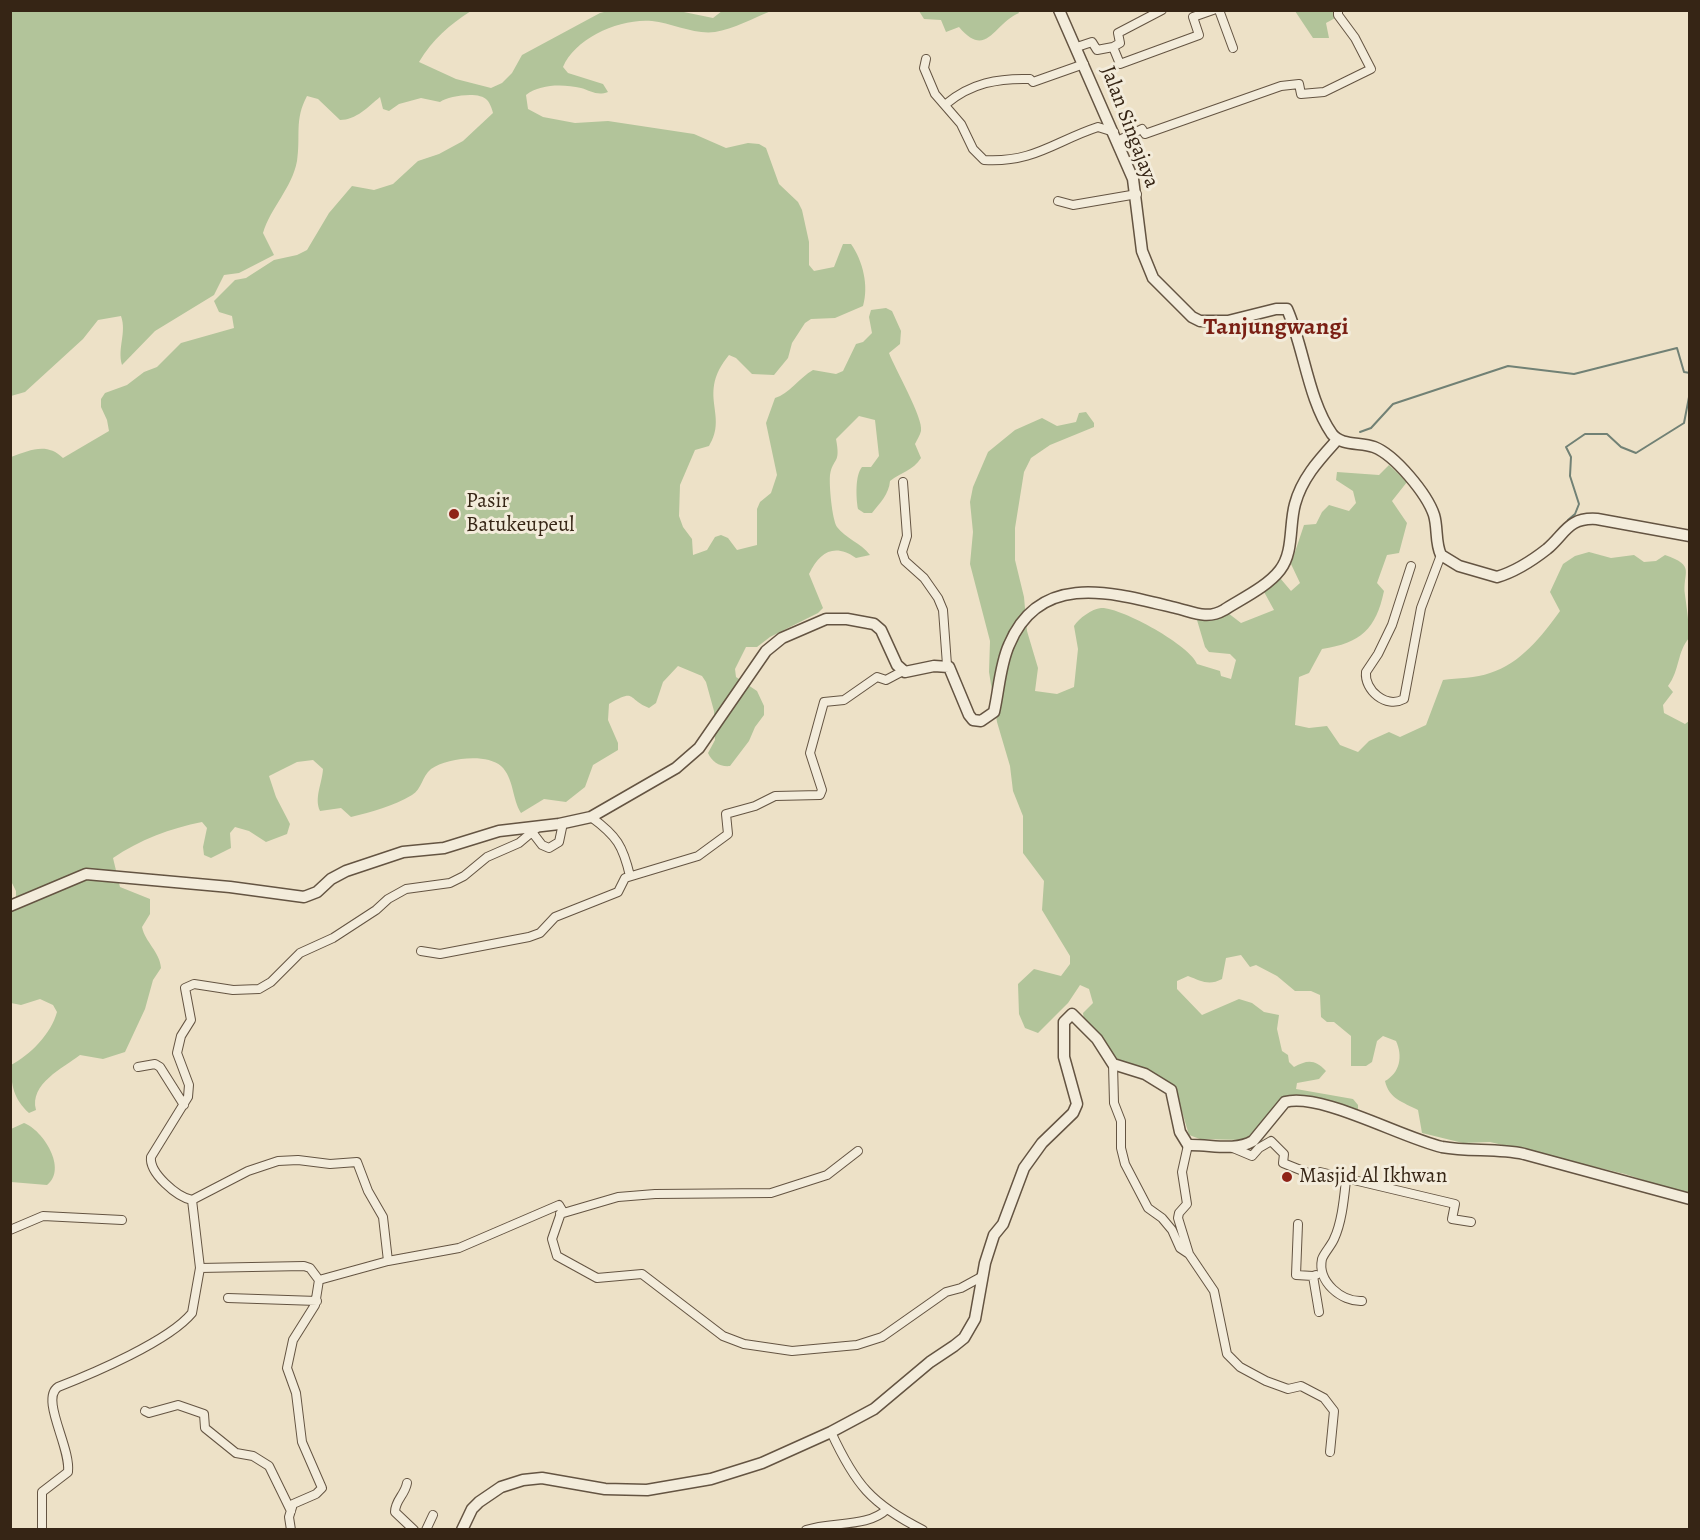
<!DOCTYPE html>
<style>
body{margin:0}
#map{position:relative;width:1700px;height:1540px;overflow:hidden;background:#ede1c7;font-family:Alegreya,serif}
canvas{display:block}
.frame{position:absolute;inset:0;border:12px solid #362515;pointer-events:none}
</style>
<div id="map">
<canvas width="1700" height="1540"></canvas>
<div class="frame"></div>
</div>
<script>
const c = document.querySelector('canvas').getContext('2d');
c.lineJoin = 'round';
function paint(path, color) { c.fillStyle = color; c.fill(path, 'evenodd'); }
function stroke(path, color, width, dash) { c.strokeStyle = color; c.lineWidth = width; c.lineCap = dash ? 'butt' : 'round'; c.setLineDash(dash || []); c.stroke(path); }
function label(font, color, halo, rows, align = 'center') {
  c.font = font + ' Alegreya,serif'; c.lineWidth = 6; c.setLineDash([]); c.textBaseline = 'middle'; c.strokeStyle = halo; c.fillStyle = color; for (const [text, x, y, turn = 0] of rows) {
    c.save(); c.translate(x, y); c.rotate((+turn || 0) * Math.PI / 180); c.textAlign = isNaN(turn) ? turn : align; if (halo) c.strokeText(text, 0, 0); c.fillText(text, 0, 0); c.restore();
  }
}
paint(new Path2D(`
 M612,10l67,1 34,7 9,-7h49c-17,7 -38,18 -56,21 -20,3 -43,-9 -63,-11 -32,-3 -77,17 -89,46l5,6 35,11 5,8c-11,4 -17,-1 -27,-4 -18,-4 -41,-4 -55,7l2,14 15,8 32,6 33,-2 86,13 32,14 22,-5 11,1 7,4 13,36 19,18 4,8 7,32v23l5,6 20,-4 9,-23h8c12,17 18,42 12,62l-28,12 -24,1 -6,4 -13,20 -4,15 -14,17 -22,-1 -16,-16 -7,-3c-33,40 0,59 -20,91l-14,4 -15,35 -1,31 4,11 9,12 1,16 14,-5 8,-13 6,-2 7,3 9,12 20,-5v-36l3,-7 11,-9 6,-18 -11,-52 9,-25c14,-4 24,-20 38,-28l23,4 7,-3 13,-27 7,-2 9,-9 -3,-16 2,-7 15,-2 6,3 9,20 -1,13 -11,9c6,16 35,66 32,78 -1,4 -4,9 -6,13l6,14c-8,13 -20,14 -31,23 -1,13 -10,22 -18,32h-8l-6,-4c-2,-11 -3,-34 4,-42h9l8,-11 -4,-36 -16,-4 -23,23c5,26 -3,18 -6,36 -1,10 2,44 7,52 8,11 24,16 33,28l-14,3c-22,-15 -36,-6 -47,16l14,34 -5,5 -48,24 -13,10h-11l-11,22 1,8 21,14 7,15v9l-9,12 -6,14 -19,25c-10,1 -18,-4 -22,-13l7,-13 -1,-29 -8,-29 -4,-6 -24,-10 -15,16 -7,21 -7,5c-23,-9 -12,-20 -40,-4l-1,16 10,23v7l-25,15 -8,22 -19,15 -22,-3 -23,14c-9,-14 -7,-35 -20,-47 -15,-13 -54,-8 -70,3 -9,7 -9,20 -19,26 -19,11 -40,17 -61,22l-10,-9 -21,3c-6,-13 2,-27 3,-42l-10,-9 -16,2 -28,14 7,21 14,27 -3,10 -21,8 -17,-11 -14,-4 -5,6 1,15 -20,10 -7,-3 -1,-8 4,-19 -5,-6c-31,6 -63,18 -89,36l7,29 30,12v15l-8,13c3,15 18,25 19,41l-8,12 -8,29 -20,43 -22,7 -23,-4c-17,13 -51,29 -44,55l-7,3c-15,-14 -18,-27 -18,-48 19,-10 40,-31 46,-53l-4,-7 -13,-6 -19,6 -10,-2v-91l5,-3v-18l-6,-12 1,-422c19,-7 36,-15 52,1l46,-27 -2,-11 -6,-13v-8l4,-6 22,-8 17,-13 13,-5 24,-24 53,-15 -2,-12 -13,-4 -5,-11 21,-21 11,-2 28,-18 23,-5 10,-5 22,-37 23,-27 22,4 19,-6 25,-23 21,-7 24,-13 30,-28c-1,-4 -3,-10 -6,-13 -8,-9 -38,-4 -47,2l-19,-4 -22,6 -10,7 -6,-2 -3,-12c-12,10 -24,23 -40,23l-22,-21 -11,-3c-13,24 -6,40 -10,65 -5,27 -26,46 -34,72l11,22 -35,18 -15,2 -10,20 -59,36 -33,34c-5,-17 5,-32 -1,-49l-23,4 -15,19 -58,53 -14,4 -1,-385h461c-22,14 -38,28 -52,51l37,17 35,9 11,-5 10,-10 10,-18 78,-42z
 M1018,11l1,2c-25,10 -32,47 -60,14l-13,5 -5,-12 -17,-1 -5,-8z
 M1295,11h41l1,6 -11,6 3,15h-16z
 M1086,412l8,11v4l-44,18 -19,13 -7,14 -9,56v32l9,37 3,34 11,37 -3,23 22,3 17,-7 4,-38 -4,-23c5,-8 18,-17 27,-18 20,-1 90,38 96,56l23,7 1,5 10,3 5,-19 -6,-6 -21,-2 -4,-5 -8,-27 31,-7 13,10 33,-13 -11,-20 17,-12 11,13 9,-8 -9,-19 13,-39 12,-1 6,-12 7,-7 20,6 7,-8 -3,-12 -17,-11 1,-8 42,3 10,-10 18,17 -15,19 15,22 -8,30 -12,2 -10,28 7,8c-8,38 -23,52 -62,58l-13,24 -10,4 -4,48 14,3 18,-2 13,19 18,7 11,-11 20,-9 11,5 26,-12 17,-45c15,-2 33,-2 47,-7 30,-9 52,-37 70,-62l-10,-19 13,-28 12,-8 14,-4 22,6 23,-3 10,7 12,-1 9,-6c32,11 17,17 20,40 2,15 4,28 4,43 -12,14 -9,32 -21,48l5,6 -10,13 1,8 21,11 4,-3v474l-64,-21 -135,-32 -27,1 -41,-10 -4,-23c-15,-8 -29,-11 -33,-29 15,-8 18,-25 11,-40l-13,-5 -6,5 -5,21 -6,4h-15v-30l-17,-14h-7l-6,-5 -1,-22 -9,-4h-16l-18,-15 -21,-11 -6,2 -9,-12 -15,3 -4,21c-13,7 -21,2 -34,-3l-11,5v8l25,26 37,-16 13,4 12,9 15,3 -2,14 5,22 6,4 1,7 5,5c13,-7 21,-8 32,4l-7,8 -22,4 -1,6 57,10 5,6v8l-71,-15 -42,42 -45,-1 -11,-4 -11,-37 -63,-38 -31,-40 -1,-7 10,-10 -4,-14 -9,-4 -12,18 -30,30 -13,-5 -6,-14 -1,-30 16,-15 27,7 9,-12v-8l-28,-46 2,-29 -21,-28v-37l-10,-25 -3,-25 -13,-44 -8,-50 1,-31 -20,-77 3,-32 -3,-30 3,-15 15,-35 27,-22 27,-12 15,8 19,-4 3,-9z
 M24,1123c19,7 44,46 23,62l-36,-3v-53z`), '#b2c49a');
stroke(new Path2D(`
 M1360,432l11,-4 22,-24 115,-38 66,8 103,-26 7,24 6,1
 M1568,520l7,-6 4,-10 -9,-28 1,-19 -5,-10 19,-13h22l14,13 15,6 48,-30 6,-31`), '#718175', 2);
const minor = new Path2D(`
 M1219,10l14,38
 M1077,47l15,-5 5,8 16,-3 7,-4 -2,-10 44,-23
 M1113,47l7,17 79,-29 -6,-18 20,-7
 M926,59l-2,9 11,26 26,30 12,25 11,11c50,3 71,-19 114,-33l16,5
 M946,104c25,-21 52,-26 84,-25l3,3 51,-18
 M1117,141l25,-12 3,5 136,-48 18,-2 2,10 23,-2 47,-23 -16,-31 -17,-23v-5
 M1058,201l15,4 64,-11
 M903,482l4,54 -5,16 3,9 19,17 14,20 5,12 4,55
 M1411,566l-19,59 -14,29 -12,18c-2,18 20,37 38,27l17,-91 20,-53
 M591,817c26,19 32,29 39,59
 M532,832l10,13 7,3 10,-6 4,-19
 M421,951l19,3 89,-17 11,-4 15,-16 63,-25 7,-14 73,-22 30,-22 -2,-20 29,-8 20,-10 45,-1 2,-5 -12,-37 14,-51 20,-2 33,-23 9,3 17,-9
 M1113,1064l1,39 7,18v27l4,16 23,44 14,10 10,12 8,18 9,6
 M138,1067l17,-3 5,3 24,38
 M1188,1145l-6,27 5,32 -8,9 -1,5 11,36 25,37 13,63 13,13 26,14 22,8 13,-3 23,12 10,13 -4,41
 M1233,1148l19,8 7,-8 12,-7 13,13 -1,9 30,12 7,-3 135,32 -3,15 19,3
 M1346,1180c-2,18 -4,42 -12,59 -3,7 -10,14 -12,20 -5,23 20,43 40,42
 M560,1214l58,-17 37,-3 116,-1 56,-18 31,-24
 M1298,1224l-2,51 17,1
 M10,1230l33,-14 79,4
 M388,1261l-5,-44 -15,-26 -11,-29 -27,2 -32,-4 -20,1 -30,10 -56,29c-15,-3 -43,-27 -41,-43l37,-60 1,-12 -12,-32 4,-17 10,-16 -6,-32 9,-4 39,6 26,-1 12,-7 29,-29 33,-15 43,-28 12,-11 18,-10 44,-6 14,-7 23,-19 32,-14 19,-16
 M200,1268l104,-2 6,2 9,12
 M1316,1275l-3,1 6,36
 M228,1298l89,3
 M145,1411l4,2 29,-8 26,9 1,14 31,25 17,3 16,10 22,45
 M831,1432c24,52 40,72 92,98
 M407,1483c-2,12 -12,17 -12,29l19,18
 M42,1530v-38l26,-20c3,-25 -28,-73 -10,-85 36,-14 111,-46 134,-74l8,-45 -8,-68
 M291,1530l-2,-13 4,-13 23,-10 6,-6 -20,-46 -6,-49 -9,-25 6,-28 22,-35 4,-25 69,-19 71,-13 100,-43 3,5 -10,29 5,17 40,22 45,-4 81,62 21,8 48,7 65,-6 25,-8 64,-45 15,-4 22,-12
 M426,1530l7,-15
 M806,1530c26,-9 62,-2 81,-21`);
const tertiary = new Path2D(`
 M1059,10l74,169 9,72 11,27 39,39 8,4h28l48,-12h11c17,38 21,91 45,125 9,12 29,8 42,13 21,8 53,47 60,68 4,13 1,28 7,40l18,11 38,11c17,-5 36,-17 50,-28 18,-15 21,-32 50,-30l93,17
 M10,906l76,-32 144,13 74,10 13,-5 14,-13 15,-8 57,-19 41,-4 55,-17 60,-7 32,-7 85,-49 23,-20 67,-97 16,-13 44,-19h21l27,5 7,6 16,35 8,7 29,-6 15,1 20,48 4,5 8,1 13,-9c5,-22 6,-47 15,-67 31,-75 105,-52 167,-37 17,4 31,12 48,2 17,-11 43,-23 56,-40 14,-18 9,-45 15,-66 7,-26 24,-44 42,-64
 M462,1530l10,-21 7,-7 22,-15 22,-7 19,-2 63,11 42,1 64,-11 51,-16 69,-31 43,-23 56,-47 24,-16 10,-8 11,-19 10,-56 9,-28 9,-11 21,-56 18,-25 31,-30 4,-9 -13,-47v-35l8,-8 25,25 16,25 32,10 26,16 9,42 8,13c22,-1 46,7 65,-4l32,-39c35,-10 117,36 157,45 27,5 55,1 82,7l166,45`);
stroke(minor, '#645442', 10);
stroke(tertiary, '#645442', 13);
stroke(minor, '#f3ecdb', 8);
stroke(tertiary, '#f3ecdb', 10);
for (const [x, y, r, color] of [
 [454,514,6,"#8f2418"],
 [1287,1177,6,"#8f2418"]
]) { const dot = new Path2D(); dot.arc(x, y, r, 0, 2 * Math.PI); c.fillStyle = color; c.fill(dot); stroke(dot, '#f3ecdb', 2); }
label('21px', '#362515', '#f3ecdb', [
 ["Jalan Singajaya",1129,127,69]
]);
label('21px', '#362515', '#f3ecdb', [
 ["Pasir",466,502],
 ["Batukeupeul",466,526],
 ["Masjid Al Ikhwan",1299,1177]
], 'left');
label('bold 24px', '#7a1f14', '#f3ecdb', [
 ["Tanjungwangi",1276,328]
]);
</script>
